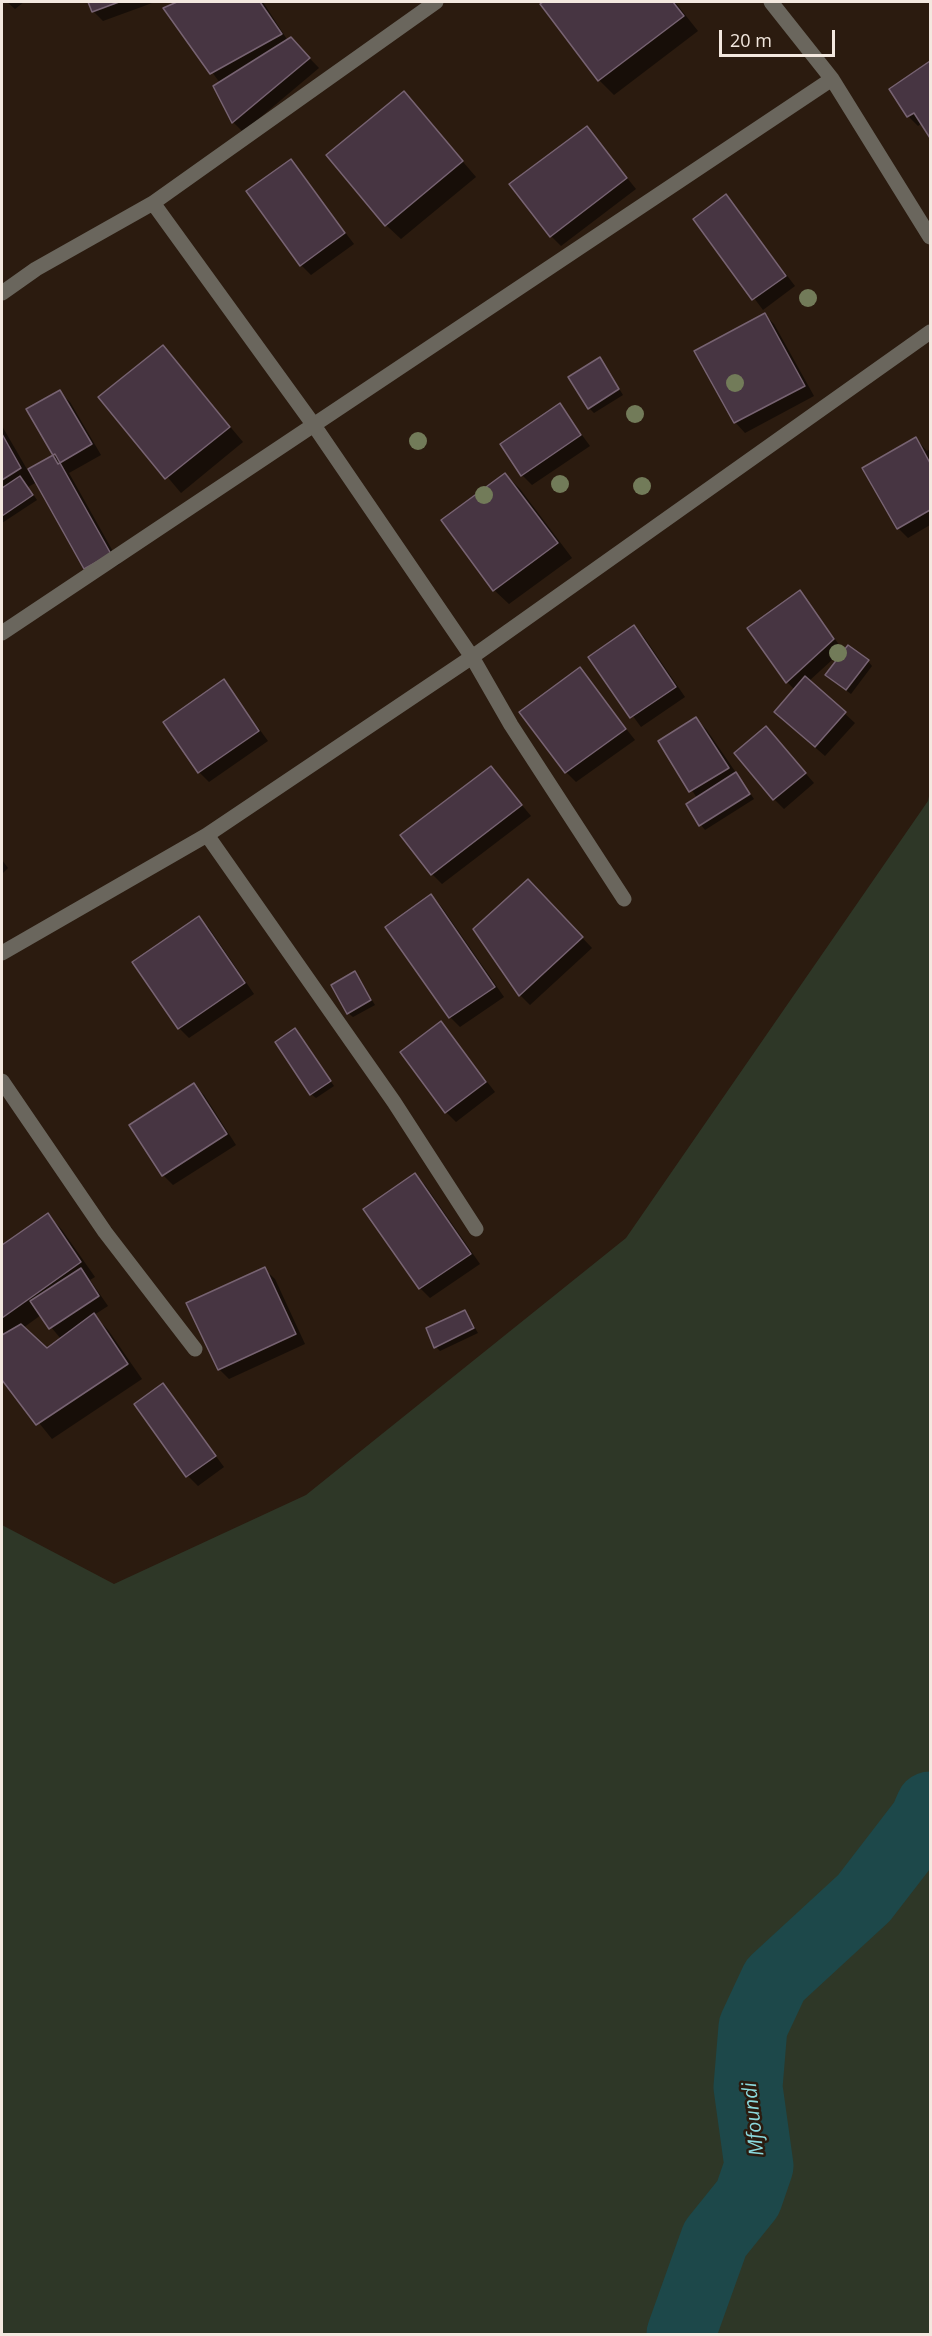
<!DOCTYPE html>
<style>
body{margin:0}
#map{position:relative;width:932px;height:2336px;overflow:hidden;background:#2b1b0f;font-family:"Open Sans",sans-serif}
canvas{display:block}
.frame{position:absolute;inset:0;border:3px solid #f3e8df;pointer-events:none}
.scale{position:absolute;left:719px;top:30px;width:116px;height:27px;box-sizing:border-box;border:3px solid #f3e8df;border-top:0;padding-left:8px;font-size:18px;line-height:21px;white-space:nowrap;color:#f3e8df;-webkit-text-stroke:4px #2b1b0f;paint-order:stroke}
</style>
<div id="map">
<canvas width="932" height="2336"></canvas>
<div class="frame"></div>
<div class="scale">20 m</div>
</div>
<script>
const c = document.querySelector('canvas').getContext('2d');
c.lineJoin = 'round';
function paint(path, color) { c.fillStyle = color; c.fill(path, 'evenodd'); }
function stroke(path, color, width, dash) { c.strokeStyle = color; c.lineWidth = width; c.lineCap = dash ? 'butt' : 'round'; c.setLineDash(dash || []); c.stroke(path); }
function label(font, color, halo, rows, align = 'center') {
  c.font = font + ' "Open Sans",sans-serif'; c.lineWidth = 5; c.setLineDash([]); c.textBaseline = 'middle'; c.strokeStyle = halo; c.fillStyle = color; for (const [text, x, y, turn = 0] of rows) {
    c.save(); c.translate(x, y); c.rotate((+turn || 0) * Math.PI / 180); c.textAlign = isNaN(turn) ? turn : align; if (halo) c.strokeText(text, 0, 0); c.fillText(text, 0, 0); c.restore();
  }
}
paint(new Path2D(`
 M930,791v1543h-928v-809l112,59 192,-89 320,-257 302,-437z`), '#2e3727');
paint(new Path2D(`
 M7,2h17l-9,7z
 M90,2h65l-52,19 -10,-10z
 M180,2h83l25,39 3,-2 28,29 -76,64 -10,-10 -13,-39 -54,-74z
 M545,2h130l23,29 -84,64 -15,-15 -57,-76z
 M930,63v72l-8,-12 -4,3 -10,-10 -17,-27z
 M404,93l72,84 -75,62 -15,-14z
 M587,128l49,61 -75,57 -10,-10z
 M291,161l63,83 -43,31 -10,-10z
 M726,196l69,90 -32,24 -68,-91z
 M764,314l10,10 40,72 -69,37 -10,-11 -39,-70z
 M163,347l80,95 -62,51 -81,-96z
 M604,364l19,31 -29,18 -5,-5z
 M59,392l11,10 31,53 -32,18 51,91 -25,14 -10,-10 -48,-86 -9,5 9,13 -35,23v-97l26,45 27,-15z
 M560,405l30,41 -58,39 -10,-10z
 M916,439l11,12 3,-2v76l-22,13 -10,-10z
 M505,474l15,15 52,69 -63,46 -15,-14z
 M800,592l43,58 -34,31 46,42 -30,33 -39,-34 9,-32 -8,-8z
 M634,627l10,10 41,60 -44,30 -51,-69z
 M868,661l4,5 -21,28 -19,-14z
 M579,669l56,71 -59,42 -10,-10z
 M224,681l44,60 -59,41 -10,-10z
 M696,719l10,10 48,70 -49,31 -4,-5 -4,-27 -37,-56z
 M766,728l48,55 -30,26 -10,-10z
 M491,768l40,48 -89,68 -10,-10z
 M2,860l6,8 -6,6z
 M538,891l54,57 -62,57 -10,-10z
 M431,896l10,10 63,91 -44,30 -10,-10 -63,-90z
 M199,918l10,10 45,66 -65,44 -10,-10 -45,-65z
 M355,973l20,32 -22,12 -5,-4z
 M441,1023l54,69 -39,30 -10,-10z
 M295,1030l39,56 -18,12 -5,-4z
 M194,1085l10,10 32,50 -63,40 -10,-10z
 M415,1175l10,10 55,79 -50,34 -10,-10z
 M48,1215l14,15 33,47 -5,3 18,26 -14,9 14,15 34,49 -90,60 -50,-62v-130zM41,1315l20,24 -14,11 -24,-22z
 M264,1269l11,10 30,65 -76,35 -10,-10z
 M465,1311l13,22 -38,18 -4,-4z
 M163,1385l61,82 -26,19 -10,-10z`), '#0007');
stroke(new Path2D(`
 M681,2334l34,-95 33,-41 11,-32 -11,-79 5,-60 22,-47 89,-82 60,-78 6,-14`), '#1d484a', 69);
const building = new Path2D(`
 M88,2h31l-27,10z
 M177,2h83l22,32 -72,40 -47,-66z
 M543,2h130l11,14 -86,65 -58,-77z
 M291,37l19,21 -78,65 -19,-37z
 M930,61v77l-16,-25 -7,4 -18,-28z
 M404,91l59,70 -78,65 -59,-71z
 M587,126l40,52 -77,59 -41,-53z
 M291,159l54,74 -45,33 -54,-75z
 M726,194l60,82 -34,24 -59,-81z
 M765,313l40,73 -71,37 -40,-72z
 M163,345l67,82 -65,52 -67,-82z
 M600,357l19,32 -31,20 -20,-32z
 M60,390l32,54 -34,20 -32,-55z
 M560,403l21,32 -60,41 -21,-32z
 M2,434l19,34 -19,12z
 M916,437l14,26v47l-33,19 -35,-61z
 M55,454l56,100 -27,15 -56,-100z
 M505,473l53,70 -65,48 -52,-71z
 M20,476l13,19 -31,21v-28z
 M800,590l34,49 -48,44 -39,-55z
 M634,625l42,62 -46,31 -42,-61z
 M848,645l21,15 -23,30 -21,-15z
 M580,667l46,62 -61,44 -46,-61z
 M805,676l41,36 -31,35 -41,-35z
 M224,679l35,52 -61,42 -35,-51z
 M696,717l33,51 -40,24 -31,-51z
 M766,726l40,47 -33,27 -39,-47z
 M491,766l31,39 -91,70 -31,-40z
 M736,772l14,22 -51,32 -13,-22z
 M528,879l55,58 -64,59 -46,-67z
 M431,894l64,93 -46,31 -64,-91z
 M199,916l46,67 -67,46 -46,-67z
 M355,971l16,29 -24,14 -16,-29z
 M441,1021l45,61 -41,31 -45,-61z
 M295,1028l36,53 -21,14 -35,-53z
 M194,1083l33,51 -65,42 -33,-51z
 M415,1173l56,81 -52,35 -56,-80z
 M48,1213l33,49 -79,56v-73z
 M265,1267l31,67 -78,36 -32,-67z
 M81,1268l18,28 -50,33 -19,-28z
 M465,1310l9,18 -40,20 -8,-20z
 M94,1313l34,51 -92,61 -34,-45v-45l19,-11 26,24z
 M163,1383l53,73 -30,21 -52,-73z`);
paint(building, '#473542');
stroke(building, '#776372', 1.5);
stroke(new Path2D(`
 M771,2l61,77 98,158
 M153,203l160,221 159,233 39,68 113,174
 M2,293l34,-24 117,-66 283,-201
 M2,633l830,-554
 M207,835l187,267 82,127
 M2,953l205,-118 265,-178 458,-325
 M2,1081l103,151 90,117`), '#6a665d', 15);
c.fillStyle = '#727b59';
for (const [x, y] of [
 [808,298],
 [735,383],
 [635,414],
 [418,441],
 [560,484],
 [642,486],
 [484,495],
 [838,653]
]) { c.beginPath(); c.arc(x, y, 9, 0, 2 * Math.PI); c.fill(); }
label('italic 20px', '#8bd9dd', '#2b1b0f', [
 ["Mfoundi",754,2119,-96]
]);
</script>
